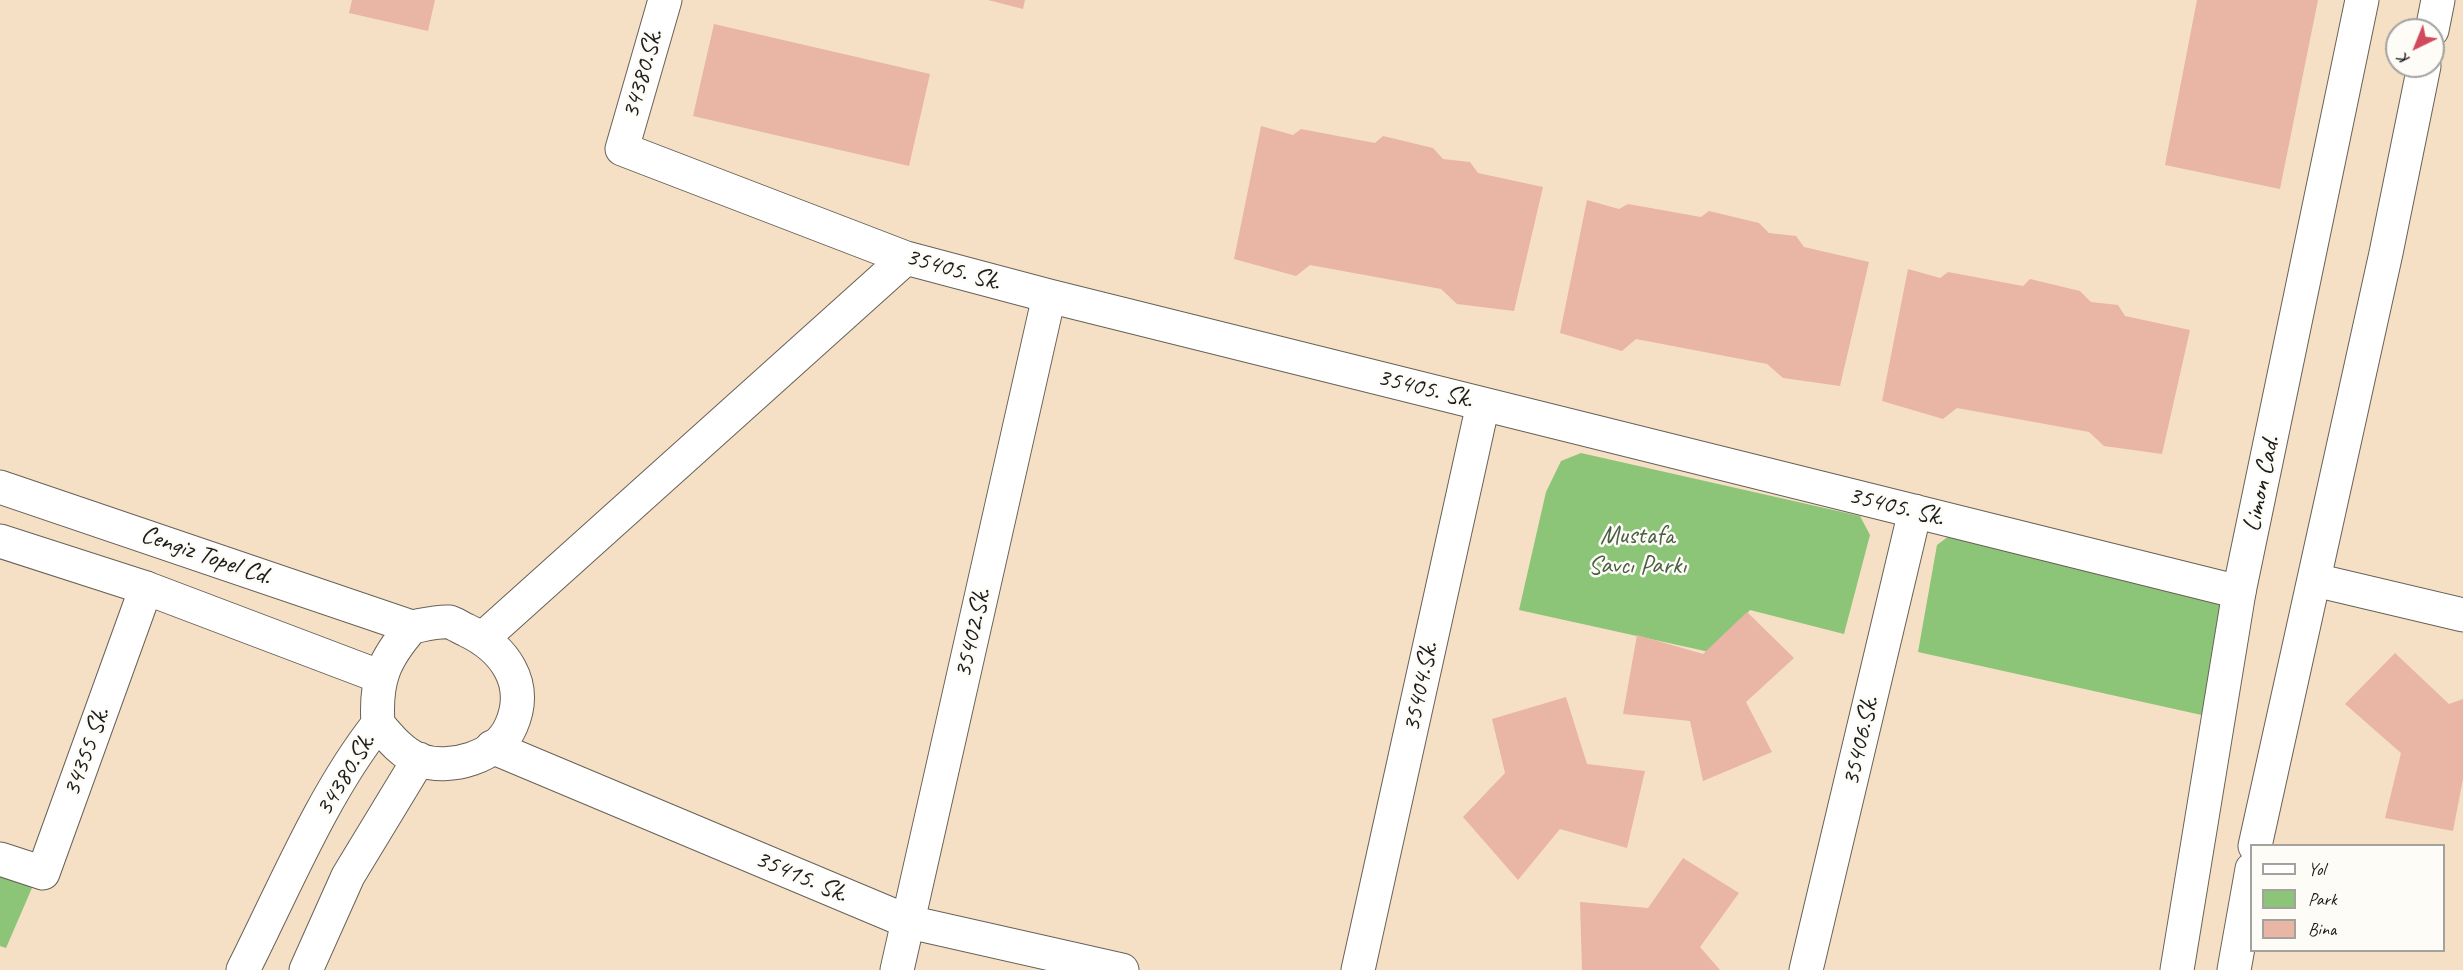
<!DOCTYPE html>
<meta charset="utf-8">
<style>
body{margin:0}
#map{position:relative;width:2463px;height:970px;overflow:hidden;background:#f5e0c5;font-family:Caveat,sans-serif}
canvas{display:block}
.legend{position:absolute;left:2250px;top:844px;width:195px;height:108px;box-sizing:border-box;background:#fdfcf7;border:2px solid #a3a29f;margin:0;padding:8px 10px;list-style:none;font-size:18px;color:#1c1c1c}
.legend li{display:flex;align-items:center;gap:12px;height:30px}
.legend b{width:30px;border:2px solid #a3a29f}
.north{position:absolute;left:2385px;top:18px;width:60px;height:60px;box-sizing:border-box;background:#fdfcf7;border:2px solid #a3a29f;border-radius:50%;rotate:223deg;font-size:16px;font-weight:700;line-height:24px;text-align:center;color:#1c1c1c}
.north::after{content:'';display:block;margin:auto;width:21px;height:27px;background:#d1495b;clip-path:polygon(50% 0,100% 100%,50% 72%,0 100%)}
</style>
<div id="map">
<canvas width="2463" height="970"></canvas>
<ul class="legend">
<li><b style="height:8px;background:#fff"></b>Yol</li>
<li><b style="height:16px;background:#8cc478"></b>Park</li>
<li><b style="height:16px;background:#e9b5a5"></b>Bina</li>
</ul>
<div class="north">K</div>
</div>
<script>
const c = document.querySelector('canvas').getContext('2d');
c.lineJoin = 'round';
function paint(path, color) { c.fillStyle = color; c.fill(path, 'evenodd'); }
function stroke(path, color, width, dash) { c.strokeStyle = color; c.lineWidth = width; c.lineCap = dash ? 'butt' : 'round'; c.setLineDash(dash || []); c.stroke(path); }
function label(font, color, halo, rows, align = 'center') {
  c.font = font + ' Caveat,sans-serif'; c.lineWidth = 5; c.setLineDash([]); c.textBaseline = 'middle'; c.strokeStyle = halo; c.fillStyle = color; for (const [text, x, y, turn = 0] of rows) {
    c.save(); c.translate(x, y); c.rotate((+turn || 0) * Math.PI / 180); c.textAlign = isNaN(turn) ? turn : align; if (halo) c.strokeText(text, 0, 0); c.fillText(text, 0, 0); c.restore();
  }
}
paint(new Path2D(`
 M1581,453l279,63 10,19 -26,99 -94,-24 -36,43 -195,-43 27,-118 15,-31z
 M1957,530l268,74 -19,112 -288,-64 19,-107z
 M0,862l38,12 -32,74 -6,-2z`), '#8cc478');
paint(new Path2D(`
 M352,0h83l-7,31 -79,-18z
 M988,0h37l-2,9z
 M2197,0h121l-38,189 -115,-24z
 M714,24l216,50 -21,92 -216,-50z
 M1261,126l32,9 8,-6 74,14 8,-7 50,12 10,11 27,3 8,11 65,14 -29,124 -57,-7 -16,-15 -131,-24 -14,11 -62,-17z
 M1587,200l32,9 9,-5 73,13 8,-6 50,12 10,10 27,3 8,11 65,15 -29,124 -57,-8 -16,-14 -131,-25 -14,12 -62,-18z
 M1908,269l32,9 8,-6 75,14 7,-7 50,12 11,11 27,3 7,11 65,14 -28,124 -58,-8 -15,-14 -132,-24 -14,11 -61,-18z
 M1747,612l47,46 -48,44 26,50 -69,29 -13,-60 -67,-7 14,-79 66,19z
 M2395,653l54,51 14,-5v80l-10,52 -68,-13 16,-65 -56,-49z
 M1566,697l21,67 58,7 -18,77 -67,-19 -42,51 -55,-63 42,-44 -13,-54z
 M1683,858l56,35 -39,54 20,23h-138l-2,-68 68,6z`), '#e9b5a5');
const street = new Path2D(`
 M665,0l-43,149 284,109 143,38 1190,296
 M2315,580l148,35
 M483,638l423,-380
 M492,747l417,175 213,48
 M0,859l43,14 103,-285
 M897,970l152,-674
 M1358,970l125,-566
 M1806,970l109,-459`);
const secondary = new Path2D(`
 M2432,30l6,-30
 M0,487l412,140c11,-2 26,-6 37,-5 5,1 12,6 17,8 38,18 64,53 45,96 -13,31 -61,45 -92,34 -17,-7 -29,-22 -41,-36
 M0,541l146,47 235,89
 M2255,846l131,-593 38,-187
 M243,970c41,-81 79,-175 135,-246 -3,-44 6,-65 34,-97
 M306,970l42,-94 71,-117
 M2177,970l62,-378 123,-592
 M2234,970l18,-101`);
stroke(street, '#686157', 35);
stroke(secondary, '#686157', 35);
stroke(street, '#fff', 33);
stroke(secondary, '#fff', 33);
label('26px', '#1c1c1c', '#fdfcf7', [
 ["34380.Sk.",643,74,-74],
 ["35405. Sk.",953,270,16],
 ["35405. Sk.",1425,389,14],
 ["Limon Cad.",2262,484,-78],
 ["35405. Sk.",1896,507,14],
 ["Cengiz Topel Cd.",206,556,19],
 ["35402.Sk.",973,633,-77],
 ["35404.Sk.",1421,687,-78],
 ["35406.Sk.",1861,741,-77],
 ["34355 Sk.",87,752,-70],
 ["34380.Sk.",346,775,-59],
 ["35415. Sk.",801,877,23]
]);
label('26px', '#495f41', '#fdfcf7', [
 ["Mustafa",1637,536],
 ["Savcı Parkı",1637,566]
]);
</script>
